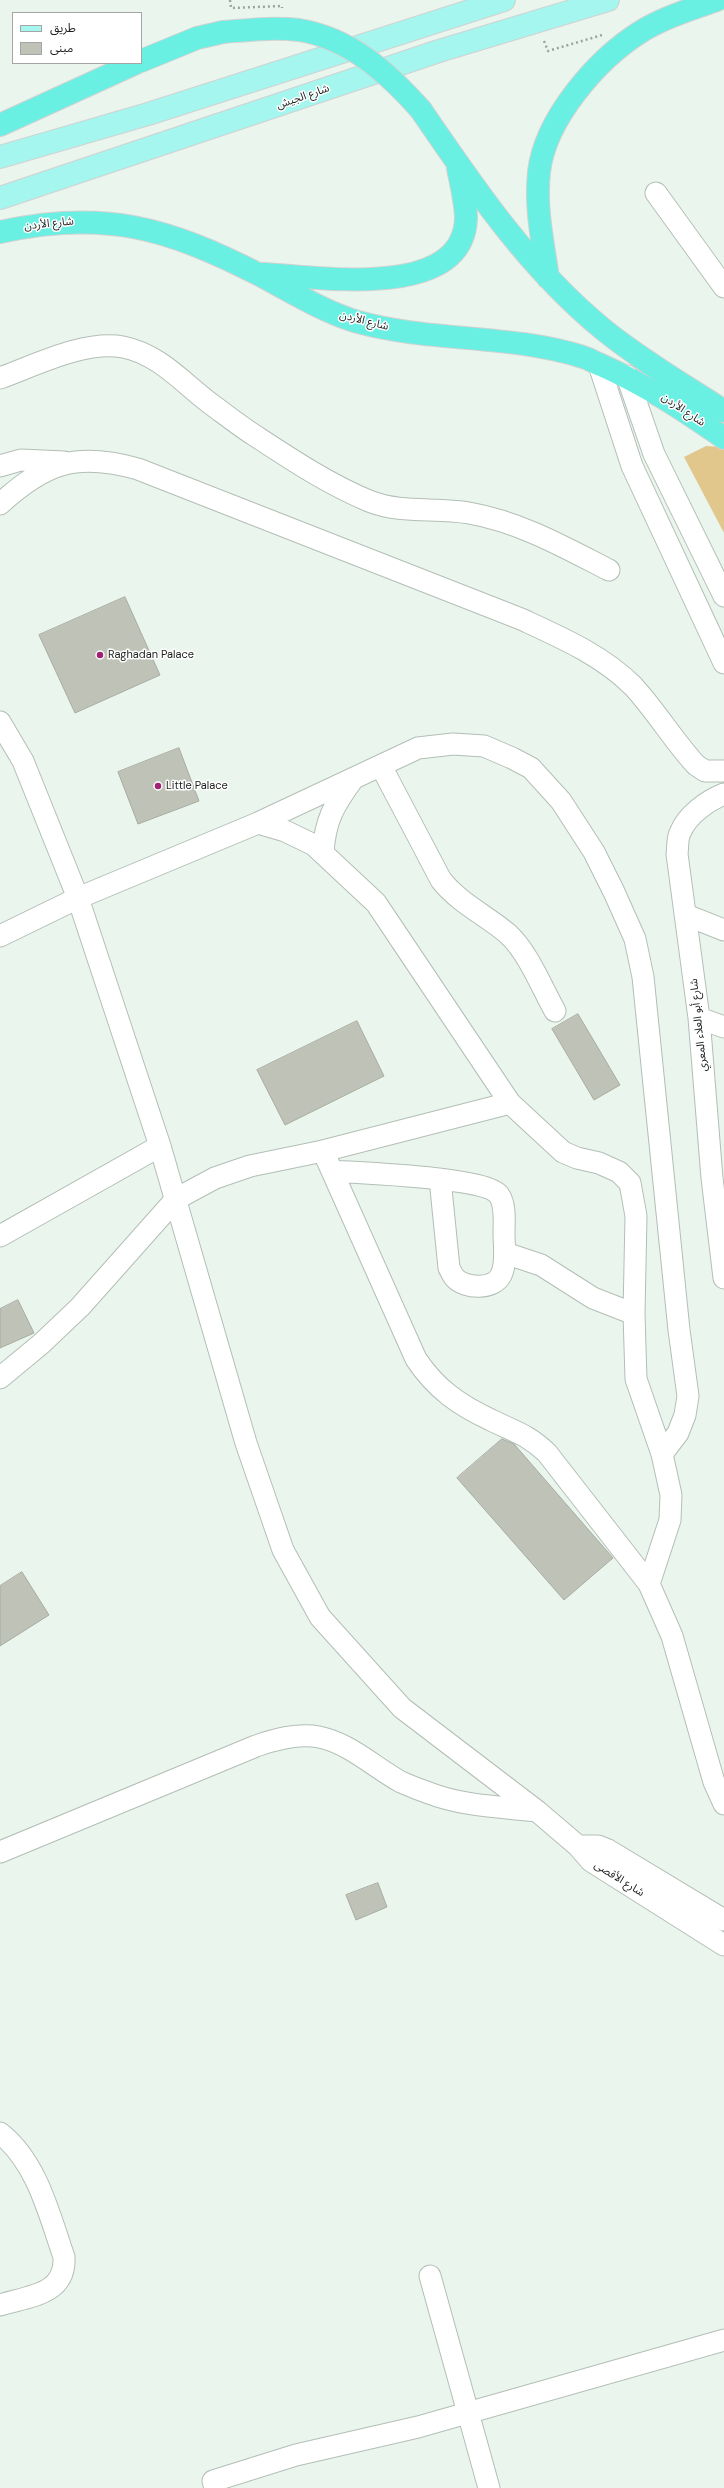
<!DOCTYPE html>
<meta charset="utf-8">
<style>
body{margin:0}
#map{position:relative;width:724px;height:2488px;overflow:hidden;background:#eaf6ed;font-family:"DM Sans","Noto Sans Arabic",sans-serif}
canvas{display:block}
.legend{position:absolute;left:12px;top:12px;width:130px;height:52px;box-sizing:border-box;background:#fff;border:1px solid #a4a5a4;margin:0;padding:5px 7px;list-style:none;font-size:12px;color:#1b1f1c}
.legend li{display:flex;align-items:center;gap:8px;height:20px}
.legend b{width:20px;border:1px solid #a4a5a4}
</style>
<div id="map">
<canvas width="724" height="2488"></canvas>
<ul class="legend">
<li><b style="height:5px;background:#a5f6ee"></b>طريق</li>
<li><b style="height:11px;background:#bfc3b7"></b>مبنى</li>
</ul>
</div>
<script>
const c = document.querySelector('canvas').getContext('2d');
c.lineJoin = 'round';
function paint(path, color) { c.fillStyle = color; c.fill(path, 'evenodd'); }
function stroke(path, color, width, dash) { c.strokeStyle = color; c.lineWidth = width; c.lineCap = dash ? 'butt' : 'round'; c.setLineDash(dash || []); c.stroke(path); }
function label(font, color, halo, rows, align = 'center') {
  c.font = font + ' "DM Sans","Noto Sans Arabic",sans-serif'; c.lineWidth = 3; c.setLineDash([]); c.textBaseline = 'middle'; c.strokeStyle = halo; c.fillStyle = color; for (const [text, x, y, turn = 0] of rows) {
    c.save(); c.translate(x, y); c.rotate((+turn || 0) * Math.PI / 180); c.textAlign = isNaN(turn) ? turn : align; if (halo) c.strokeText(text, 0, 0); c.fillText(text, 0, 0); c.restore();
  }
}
paint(new Path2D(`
 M706,446l18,1v86l-40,-76z`), '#e1c78c');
const building = new Path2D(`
 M125,597l35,78 -85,38 -36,-78z
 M179,748l20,53 -61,23 -20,-52z
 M578,1014l42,71 -26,15 -42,-71z
 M357,1021l27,55 -99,49 -28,-55z
 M18,1300l16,33 -34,15v-39z
 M502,1439l12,5 99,114 -49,42 -107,-122z
 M22,1572l27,43 -49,31v-60z
 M378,1883l9,24 -31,13 -10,-25z`);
paint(building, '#bfc3b7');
stroke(building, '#a8aba0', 1);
const minor = new Path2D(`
 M656,193l68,94
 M599,365l33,101 92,197
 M627,376l27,78 70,142
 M0,378c36,-13 85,-38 123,-31 36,7 60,36 88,57 15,11 30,23 46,33 35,23 73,48 112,64 32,13 67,6 100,12 51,9 95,34 140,57
 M0,466l21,-6 43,2
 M0,504c46,-42 77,-52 138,-35l383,150c39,18 81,36 112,67 23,25 40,54 63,79l9,6h19
 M0,722l23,39 55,137 82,248 86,297 37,107 37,67 82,91 135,103 41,35 13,15 133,84
 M381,766l60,114c19,24 45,35 67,54 20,18 34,54 47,77
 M724,794c-17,7 -37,21 -44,39 -3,6 -2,15 -3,21l22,164 13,160 12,100
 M258,823l27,8 29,14 62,58 134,200 53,49 14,6 22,5 20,9 11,11 6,33 -2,98 2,65 26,75 9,41 -1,25 -21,64
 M323,853c2,-33 11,-48 30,-74
 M686,915l38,15
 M0,936l78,-38 180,-75 160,-75 35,-4 31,2 28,12 19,10 30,33 33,51 20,40 21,47 8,38 36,353 9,66 -3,19 -7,18 -16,21
 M699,1018l25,9
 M323,1151l93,208c20,30 43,46 75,61 24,12 36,14 56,33l102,131 23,52 42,146 10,22
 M332,1171c28,2 153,6 167,24 7,10 5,26 5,38 0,14 3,30 -3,42 -7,15 -36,14 -46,3 -3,-3 -4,-7 -6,-10l-9,-89
 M0,1236l160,-90
 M505,1253l36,12 52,33 41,16
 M0,1378l41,-34 39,-37 96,-108 39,-21 35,-12 73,-15 187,-48
 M578,1846h20l10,4 116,70
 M0,1852l256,-106c20,-7 42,-13 63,-9 30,6 55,30 82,45 9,4 19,8 28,11 33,13 73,14 108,18
 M0,2133c37,29 49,81 64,124 2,38 -35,39 -64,48
 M430,2276l59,212
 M215,2488l-2,-7 83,-26 122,-28 306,-87`);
const major = new Path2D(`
 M0,157l148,-43 356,-114
 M0,198l439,-147 169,-51`);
const highway = new Path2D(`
 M141,61l56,-23 26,-6
 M421,110c54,79 108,159 183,220 37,30 80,55 120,81
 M0,125l136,-62
 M0,232c104,-23 168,-4 260,43 32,17 64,37 98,47 73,20 152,12 225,35 7,2 12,6 18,8 45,20 83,45 123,73
 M263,274c52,2 199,28 203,-55 0,-16 -5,-35 -8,-51
 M548,278c-5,-35 -13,-70 -9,-106 6,-53 58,-113 103,-141 23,-14 50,-22 75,-31`);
stroke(minor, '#b3beb6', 23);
stroke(major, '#d1d2d2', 24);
stroke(highway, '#d1d2d2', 24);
stroke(new Path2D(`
 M230,0l1,8 51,-2v2
 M544,41l4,10 54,-16`), '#9ba49d', 2.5, [2, 3]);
stroke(minor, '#fff', 21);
stroke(major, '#a5f6ee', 22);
stroke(highway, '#69f0e3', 22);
const highwayBridge = new Path2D(`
 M223,32c25,-2 51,-5 76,-2 51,8 89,43 122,80`);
stroke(highwayBridge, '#d1d2d2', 24, []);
stroke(highwayBridge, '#69f0e3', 22);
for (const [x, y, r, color] of [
 [100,655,4,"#a12275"],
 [158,786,4,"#a12275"]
]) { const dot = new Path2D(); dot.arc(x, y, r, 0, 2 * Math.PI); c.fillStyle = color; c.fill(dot); stroke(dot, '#fff', 1.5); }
label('11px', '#1b1f1c', '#fff', [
 ["شارع الجيش",303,97,-19],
 ["شارع الأردن",49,224,-6],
 ["شارع الأردن",364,321,14],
 ["شارع الأردن",683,410,34],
 ["شارع أبو العلاء المعري",699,1025,-96],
 ["شارع الأقصى",619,1879,32]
]);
label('11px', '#1b1f1c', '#fff', [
 ["Raghadan Palace",108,655],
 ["Little Palace",166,786]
], 'left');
</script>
